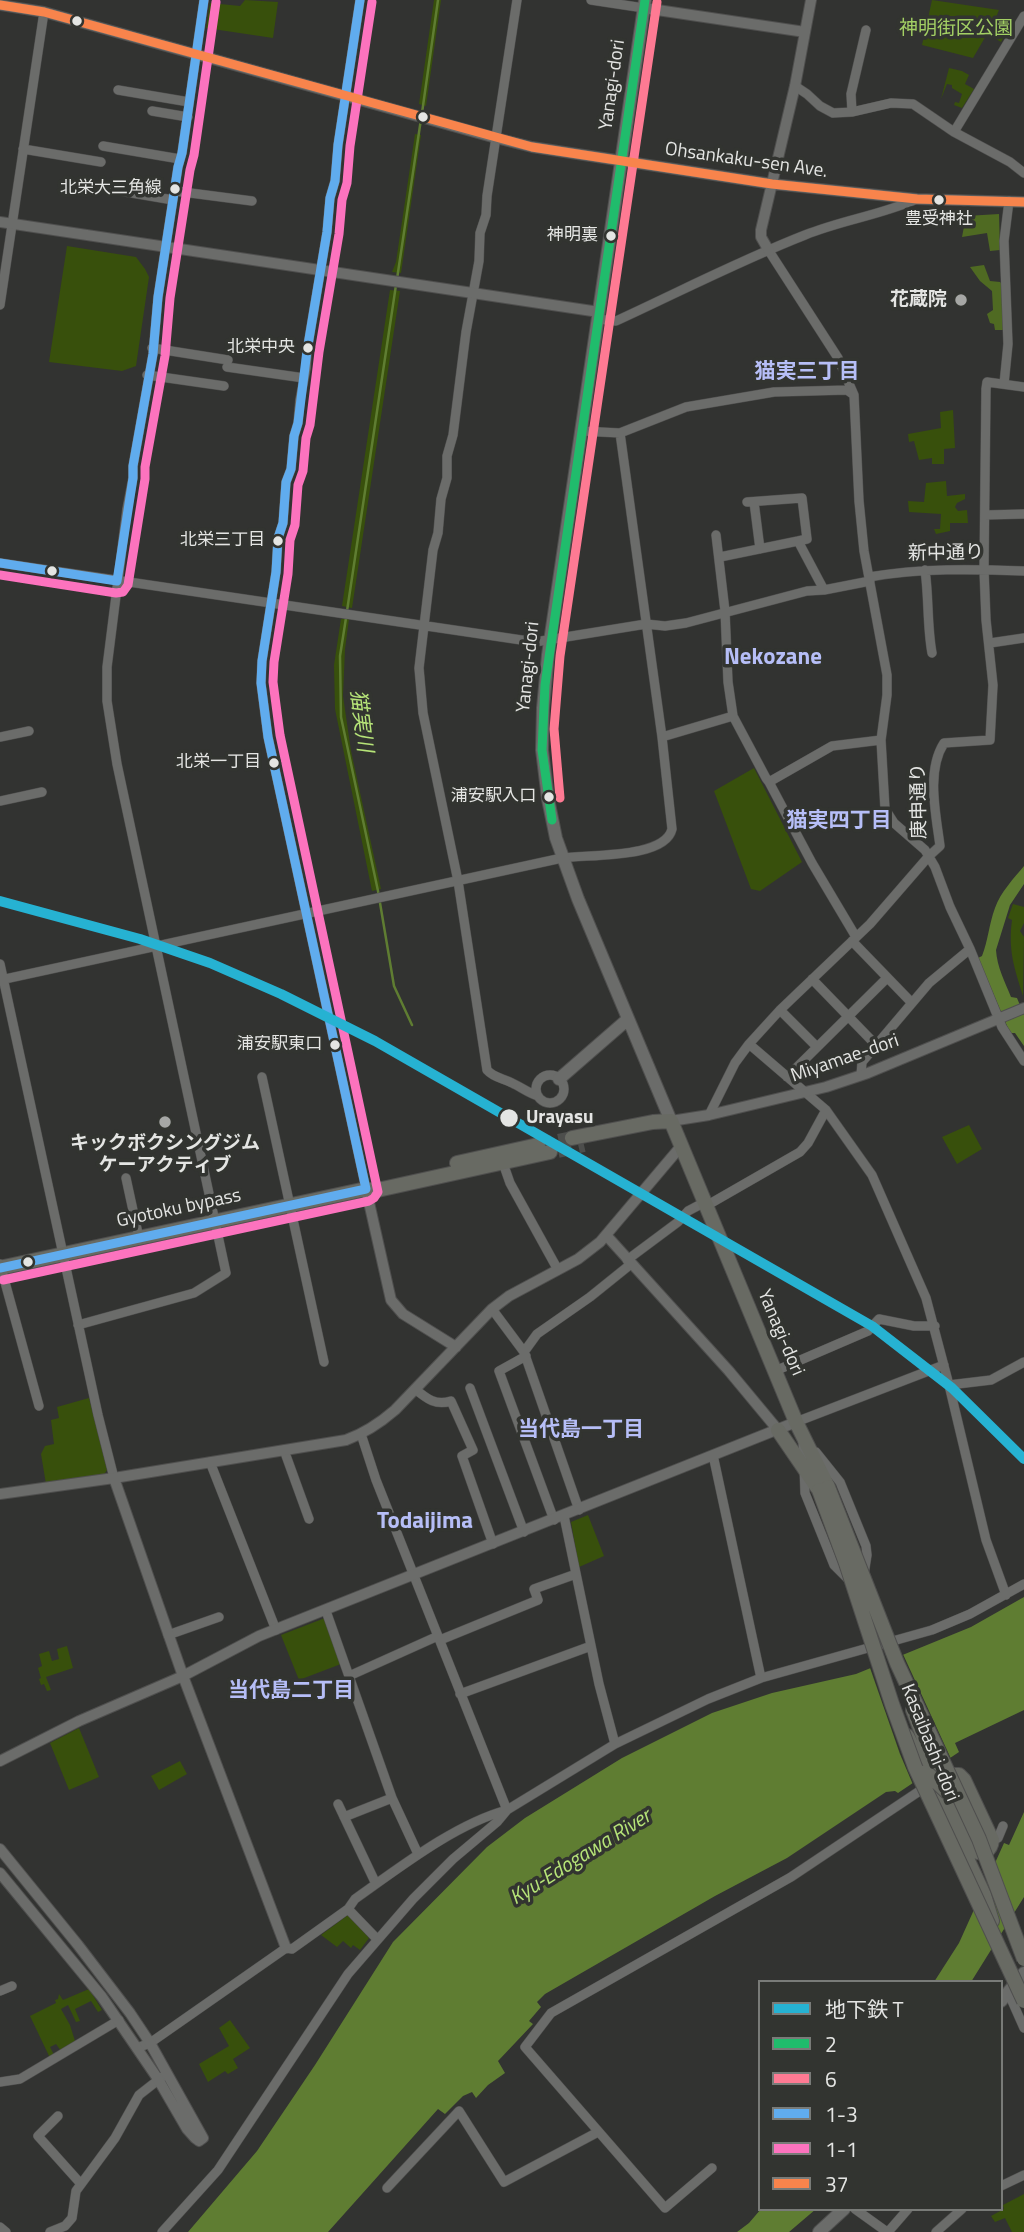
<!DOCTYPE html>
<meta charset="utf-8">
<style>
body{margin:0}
#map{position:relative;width:1024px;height:2232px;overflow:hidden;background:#323331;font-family:"Titillium Web","Noto Sans JP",sans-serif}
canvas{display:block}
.legend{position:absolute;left:758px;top:1980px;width:245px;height:231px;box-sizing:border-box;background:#323430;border:2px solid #797b78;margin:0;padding:9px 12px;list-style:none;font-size:21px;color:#e4e5e3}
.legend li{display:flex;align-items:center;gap:14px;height:35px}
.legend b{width:35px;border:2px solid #797b78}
</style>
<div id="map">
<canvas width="1024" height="2232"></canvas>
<ul class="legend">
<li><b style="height:9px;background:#26b2d2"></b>地下鉄 T</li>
<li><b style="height:9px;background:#20bc6c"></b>2</li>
<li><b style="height:9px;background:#fe7a93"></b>6</li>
<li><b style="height:9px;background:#60acee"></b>1-3</li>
<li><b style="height:9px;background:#fc73be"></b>1-1</li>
<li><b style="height:9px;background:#f8844c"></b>37</li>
</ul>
</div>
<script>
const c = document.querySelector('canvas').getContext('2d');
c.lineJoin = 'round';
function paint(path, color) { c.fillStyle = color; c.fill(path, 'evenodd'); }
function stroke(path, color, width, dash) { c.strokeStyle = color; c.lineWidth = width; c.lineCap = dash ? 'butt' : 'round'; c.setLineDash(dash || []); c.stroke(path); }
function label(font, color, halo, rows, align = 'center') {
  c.font = font + ' "Titillium Web","Noto Sans JP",sans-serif'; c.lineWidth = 7; c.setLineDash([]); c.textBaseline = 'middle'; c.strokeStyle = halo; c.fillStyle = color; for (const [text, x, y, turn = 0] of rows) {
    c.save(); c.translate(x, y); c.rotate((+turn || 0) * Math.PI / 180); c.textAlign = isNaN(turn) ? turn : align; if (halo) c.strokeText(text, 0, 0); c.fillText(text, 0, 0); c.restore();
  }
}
paint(new Path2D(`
 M245,0l33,2 -5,36 -67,-10 4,-25 30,3z
 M434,0h7l-15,106 -7,-2z
 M932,0l67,10 -7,17 13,8 -4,7 -14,-8 -14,24 -51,-13z
 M949,68l13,3 7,4 -4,9 9,5 -12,19 -8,-3 1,-3 4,1 3,-9 -10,-6v-3l-5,-1 -6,15z
 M415,134l6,1 -20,138 -9,-1 4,-10z
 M67,246l69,11 9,12 4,8 -13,89 -14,5 -73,-9z
 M390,290l10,1 -48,317 -10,-2z
 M953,410l2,38 -11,1v15h-12v-6l-13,2 -5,-19 -5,1 -1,-8 33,-6 -1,-16z
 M946,481l1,15 18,-2v5l-8,4 -2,4 3,4 9,-1 1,13h-18v8l-14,3 -2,-5h6l1,-15 -32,-2 -1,-11 16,1 2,-19z
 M341,619h8l-4,30 -2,47 8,55 30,138 -9,2 -37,-182 -1,-44z
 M754,768l48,94 -42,29 -9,-2 -37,-98z
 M1013,904l11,3v16l-4,8 4,6 -1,59c-9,-29 -15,-46 -11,-76l-4,-2z
 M969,1125l13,24 -25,15 -15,-27z
 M89,1398l18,72 -4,6 -57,8 -5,-30 4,-8 9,-2 -3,-24 8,-2 -2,-11z
 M588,1515l16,41 -25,11 -8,-45z
 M325,1618l16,46 -42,16 -18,-45z
 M67,1646l6,22 -27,9 5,13 -4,1 -3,-7 -3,1 -2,-6 2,-1 -3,-10 4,-2 -3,-12 10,-3 3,10 7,-2 -2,-10z
 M79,1728l20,49 -30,13 -19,-47z
 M180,1761l7,13 -28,16 -8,-14z
 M348,1915l21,23 -9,12 -7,-5 -2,3 -8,-7 -6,6 -16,-12z
 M89,1989l13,21 -4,2 -7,-11 -16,8 5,12 -4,1 -8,-17 -7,4 9,16 5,16 -14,10 -5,-7 -6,3 4,8 -4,3 -20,-42 26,-13 -1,-3 3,-1 1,-5 4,6z
 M230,2020l20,28 -17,11 5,9 -10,6 -3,-3 -17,11 -9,-18 30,-18 -10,-18z
 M1024,2194v38h-12l-7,-14 -10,4 -4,-6 13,-7 -1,-4z`), '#38500c');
paint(new Path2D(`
 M999,214l1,36 -10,1 -3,-18 -25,4 4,-21z
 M984,265l6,16 10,1 3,3 1,45h-9l-1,-6 -4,-1 -3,-9 6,-4 -1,-19 -12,-10 -10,-14z`), '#4f6a22');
paint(new Path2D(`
 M1024,866v18l-14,21 -14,45c1,17 9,32 15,47l6,1 7,17v31l-9,-13h-5l-32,-75 4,-2c6,-15 7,-32 13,-48 5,-15 19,-30 29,-42z
 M1024,1597v113l-69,33 4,9 -61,41 -3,-2 -9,1 -99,66 -72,38 -170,98 -8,8 4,5 -12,14 4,3 -35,37 7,12 -17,12 -12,13 -4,-6 -9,4 -18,18 -7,-5 -110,123h-140l69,-81 58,-86 78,-123 94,-95 38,-29 97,-60 90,-45 60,-20 84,-19 115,-47z
 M1024,1812v85l-53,85h-37l25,-39 45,-100 5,2z
 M761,2209h55l-27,23h-52l12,-9z`), '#5f7d32');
paint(new Path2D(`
 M902,1652l50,109 -38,26 -14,-33 -31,-89z`), '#323331');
stroke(new Path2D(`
 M422,113l16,-113
 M397,279l24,-160
 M347,611l49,-326
 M346,618l-6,38 1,61 37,174 16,95 18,39`), '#5f7d32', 2.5);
stroke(new Path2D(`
 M538,1145l34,-7
 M558,1151l26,-6`), '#4d4e4c', 14, [14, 7]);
const minor = new Path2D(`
 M360,0l-22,145 -3,36 -5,17 -3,34 -20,119 -1,17 -6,32 -2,23 -4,13 -3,33 -5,13 -3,41 -5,15 -2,34 -14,89 -1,22 7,54 98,452
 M517,0l-30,196 -1,19 -6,18 -1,28 -13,71 -13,103 -6,21v22l-6,21 -3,34 -5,17 -14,118 4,45 35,168 29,189c7,8 16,8 25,13 9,4 16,10 26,13
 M591,0l53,8
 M795,86l12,8 13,12 13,7 19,-1 39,-9 22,1 41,28 56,30 14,11
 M118,90l71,12
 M152,111l36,6
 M852,112l-1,-18 15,-64
 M954,132l70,-116
 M103,146l77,13
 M23,149l78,13
 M97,187l76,13
 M175,191l77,10
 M769,251l69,107 16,37 5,106 5,50 23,124v20l-6,45 4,69 9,14 31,27 10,17 15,40 20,42 32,78 22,34
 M0,305l44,-293
 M598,319l18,2c63,-29 125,-61 189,-86 37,-15 76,-20 112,-36
 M152,348l76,12
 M227,367l77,11
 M147,375l77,11
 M1004,384l4,-40 -4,-103 5,-40
 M581,431l39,2 66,-26 88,-15 73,-2 7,5
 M747,502l55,-4 5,41 -9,2
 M754,502l6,47
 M985,515l39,-1
 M716,535l9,76 3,71 5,34 33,62 3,4 63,-36 49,-6
 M720,557l78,-16 26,49
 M0,563l535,79 111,-18 19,2 21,-3 121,-32 17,-1 46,-9
 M925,570c4,28 2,56 7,83
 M869,577c52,-9 103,-8 155,-6
 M990,643l34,-5
 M0,737l29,-6
 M662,737l71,-21
 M769,782l43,81 44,74
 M0,801l42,-9
 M852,941l60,62
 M0,964l98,451 16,63
 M812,979l64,66
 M0,980l562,-122c26,-4 103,1 110,-29l-10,-92 -42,-304
 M780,1010l37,37
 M749,1044l77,66 46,65 54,123 23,87 42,-5 33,-18
 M861,1075l1,-13 67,-79 41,-34
 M536 1089a14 14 0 1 1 28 0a14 14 0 1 1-28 0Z
 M262,1077l62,285
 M787,1077l100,-99
 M709,1115l26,-52 14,-19 31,-34 90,-86 59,-68 11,-10c-4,-32 -14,-75 4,-103l46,-3 3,-55 -7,-65 -2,-50 2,-181 1,-7 37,5
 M503,1163l7,20 48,87
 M126,1178l13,60
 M706,1206l94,-54 8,-9 18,-33
 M627,1260l51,-38 10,-11 17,-9
 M0,1264l39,142
 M492,1309l32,43 55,158
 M78,1325l116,-32 32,-20 -109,-509 -10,-63v-34l20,-158 6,-31v-12l20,-112 5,-57 20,-130 4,-14 22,-153
 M524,1352l13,-18 53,-37 41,-33
 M526,1356l-27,15 55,149
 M775,1371l93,-40 11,-12 35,7h21
 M949,1385l37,155 20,55
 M470,1388l54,144
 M415,1389c12,10 21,17 36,12l22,49 -11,6 31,88
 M796,1422l148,-57
 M803,1441l2,52 29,72 17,17
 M284,1450l25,69
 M816,1452l24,30 26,64 1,9 -3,19
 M713,1455l48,223
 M210,1462l66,168
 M564,1516l35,168 16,60
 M326,1611l66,187 26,56
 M168,1635l51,-18
 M440,1640l98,-40 -4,-11 42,-15
 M349,1676l89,-40
 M460,1694l131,-48
 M338,1804l38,80
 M344,1817l48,-19
 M992,1840l6,-2 5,-12
 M348,1909l29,30
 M0,1991l12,-5
 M1008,1992l16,36
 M137,2048l13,-5 136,-95 6,1 56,-40 7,-10c44,-31 100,-75 152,-89l-131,-330 -15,-46
 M0,2082l20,-3 99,-59
 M58,2116l-20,20 43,48
 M712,2168l-47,40 -140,-161 26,-34 240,-136 136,-91
 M1001,2186l23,-11
 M387,2188l72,-77 45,71 94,-50
 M855,2209l32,23
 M0,2227l6,5
 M50,2232l15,-6 7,-8 4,-27 39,-53 24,-43 23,-18
 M162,2232l56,-62 130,-196 65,-75 40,-40 44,-37 10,-12 108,-66 93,-45 53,-21 171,-48 38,-16 54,-30
 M888,2232l20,-23
 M936,2232l26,-23`);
const tertiary = new Path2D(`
 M0,5l44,7 452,126 36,9 240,37 145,15 107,3
 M644,8l161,24
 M0,222l599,90
 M769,251l-8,-14v-7l34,-144 16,-86
 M671,1121l38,-6 117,-28 42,-14 156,-65
 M366,1189l25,111 12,14 53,33
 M606,1235l123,136 49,59
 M114,1478l69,198 103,272
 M0,1494l114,-16 232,-38c19,-7 34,-17 49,-30l97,-101 17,-13 69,-37 22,-17 82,-97
 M0,1761l79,-40 104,-45 76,-40 537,-214
 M0,1849l78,96 52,68 20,30 53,95 -4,3 -4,-3 -8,-9 -29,-50 -56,-82 -102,-124`);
const secondary = new Path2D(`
 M645,0l-97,655 -5,53 -1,42 6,49 8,39 22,61 93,222
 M559,1079l69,-60
 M1001,2001l23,-28
 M819,2232l25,-23`);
const primary = new Path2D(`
 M671,1121l125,301 32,65
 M572,1138l81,-16 18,-1
 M457,1163l81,-18
 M0,1268l366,-79 7,2 177,-39
 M778,1430l41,60
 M913,1710l22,57
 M907,1736l19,36
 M948,1793l27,58c9,4 16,-1 17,-11l-28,-60 -5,-5h-7l-20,9 52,111 8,26`);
stroke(minor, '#4f4f4e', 10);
stroke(tertiary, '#4f4f4e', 12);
stroke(secondary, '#4f4f4e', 14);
stroke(primary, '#4f4f4e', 16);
stroke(minor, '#6b6c6a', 9);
stroke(tertiary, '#6b6c6a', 10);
stroke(secondary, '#6b6c6a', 12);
stroke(primary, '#686a63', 14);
const primaryBridge = new Path2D(`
 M828,1487l69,176 82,176 45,120
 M819,1490l27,73 46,141 23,63 109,234
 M926,1772l22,21`);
stroke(primaryBridge, '#4f4f4e', 16, []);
stroke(primaryBridge, '#686a63', 14);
stroke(new Path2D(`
 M552,820l-10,-70 3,-65 100,-685`), '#20bc6c', 9);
stroke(new Path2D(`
 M560,798l-6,-69 6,-73 97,-654`), '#fe7a93', 9);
stroke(new Path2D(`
 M0,563l117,18 16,-103v-12l20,-112 5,-57 20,-130 4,-14 22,-153
 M0,1268l366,-79 -98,-452 -7,-54 1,-22 14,-89 2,-34 5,-15 3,-41 5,-13 3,-33 4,-13 9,-72 20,-119 3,-34 5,-17 3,-36 22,-145`), '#60acee', 9);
stroke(new Path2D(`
 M0,575l116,18 7,-1 5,-7 17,-106v-12l20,-111 5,-58 20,-128 4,-15 22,-153
 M3,1280l366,-79 5,-3 4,-6 -98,-457 -7,-53 1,-20 14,-88 2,-34 5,-15 3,-40 5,-14 3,-33 4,-13 9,-73 20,-118 3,-34 5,-17 3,-37 22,-144`), '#fc73be', 9);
stroke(new Path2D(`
 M0,5l44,7 488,135 240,37 145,15 107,3`), '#f8844c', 9);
stroke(new Path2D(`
 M0,901l140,38 70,24 71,31 94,47 497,285 80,62 72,71`), '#26b2d2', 10);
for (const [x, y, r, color] of [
 [77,21,6,"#e4e5e3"],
 [423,117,6,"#e4e5e3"],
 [175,189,6,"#e4e5e3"],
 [939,200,6,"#e4e5e3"],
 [611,236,6,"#e4e5e3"],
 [961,300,7,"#a6a7a5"],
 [308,348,6,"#e4e5e3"],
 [278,541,6,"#e4e5e3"],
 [52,571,6,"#e4e5e3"],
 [274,763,6,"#e4e5e3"],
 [549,797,6,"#e4e5e3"],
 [335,1045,6,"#e4e5e3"],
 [509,1118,10,"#e4e5e3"],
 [165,1122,7,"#a6a7a5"],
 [28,1262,6,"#e4e5e3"]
]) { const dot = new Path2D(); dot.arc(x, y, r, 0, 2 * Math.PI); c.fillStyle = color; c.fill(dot); stroke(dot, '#323430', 2.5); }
label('17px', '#e4e5e3', '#323430', [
 ["北栄大三角線",162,189],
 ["豊受神社",939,220,"center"],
 ["神明裏",598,236],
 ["北栄中央",295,348],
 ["北栄三丁目",265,541],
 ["北栄一丁目",261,763],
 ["浦安駅入口",536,797],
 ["浦安駅東口",322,1045]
], 'right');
label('19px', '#a3d064', '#323430', [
 ["神明街区公園",956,29]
]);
label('19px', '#e4e5e3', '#323430', [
 ["Yanagi-dori",613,85,-82],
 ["Ohsankaku-sen Ave.",746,161,8],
 ["新中通り",946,554,-1],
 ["Yanagi-dori",529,667,-84],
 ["庚申通り",920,801,-91],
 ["Miyamae-dori",845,1059,-19],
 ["Gyotoku bypass",179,1209,-12],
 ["Yanagi-dori",780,1333,67],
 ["Kasaibashi-dori",929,1743,68]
]);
label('bold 19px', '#e4e5e3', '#323430', [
 ["花蔵院",947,300],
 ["キックボクシングジム",165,1144,"center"],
 ["ケーアクティブ",165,1166,"center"]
], 'right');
label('bold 19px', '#e4e5e3', '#323430', [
 ["Urayasu",526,1118]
], 'left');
label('bold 21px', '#b6bef7', '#323430', [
 ["猫実三丁目",807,373],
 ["猫実四丁目",839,822],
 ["当代島一丁目",581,1431],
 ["当代島二丁目",291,1692]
]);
label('italic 21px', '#b6e478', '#323430', [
 ["猫実川",360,721,83],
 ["Kyu-Edogawa River",581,1858,-32]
]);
label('bold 23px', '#b6bef7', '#323430', [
 ["Nekozane",773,658],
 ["Todaijima",425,1522]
]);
</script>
